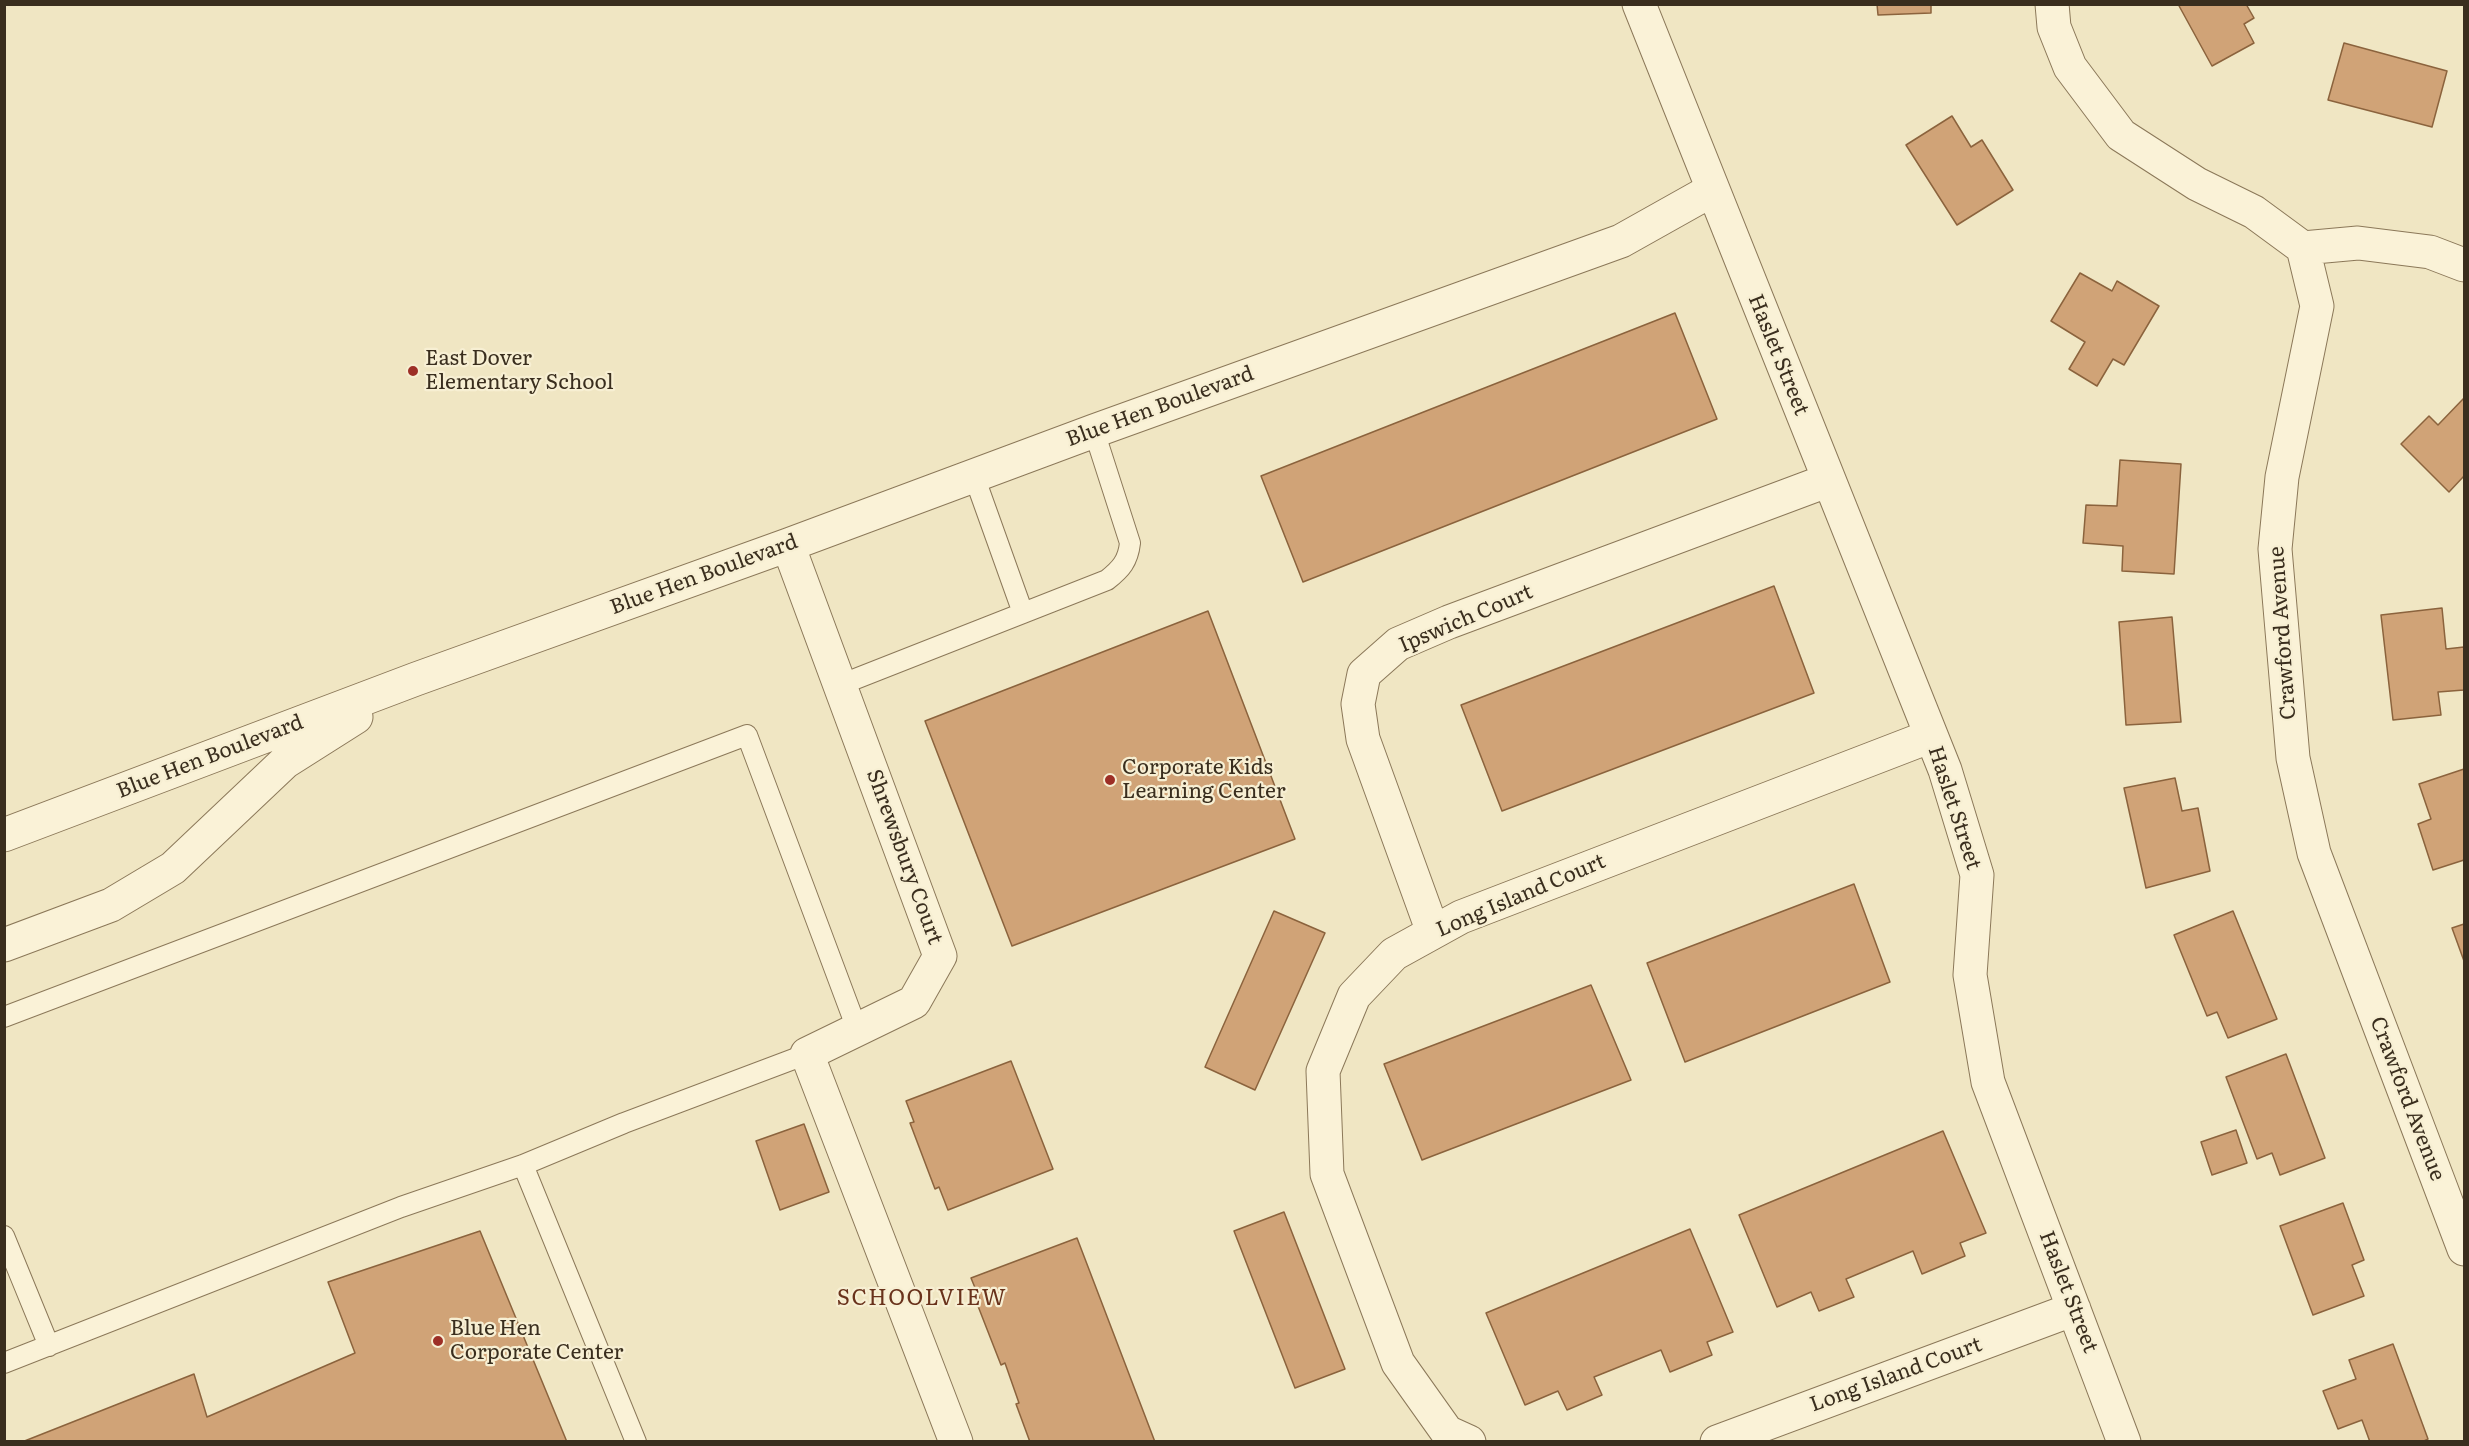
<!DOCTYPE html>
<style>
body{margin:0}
#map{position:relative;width:2469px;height:1446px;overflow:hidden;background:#f0e6c3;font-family:Literata,serif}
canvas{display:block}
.frame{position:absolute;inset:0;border:6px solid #3a2e1e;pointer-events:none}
</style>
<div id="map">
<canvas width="2469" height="1446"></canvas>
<div class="frame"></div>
</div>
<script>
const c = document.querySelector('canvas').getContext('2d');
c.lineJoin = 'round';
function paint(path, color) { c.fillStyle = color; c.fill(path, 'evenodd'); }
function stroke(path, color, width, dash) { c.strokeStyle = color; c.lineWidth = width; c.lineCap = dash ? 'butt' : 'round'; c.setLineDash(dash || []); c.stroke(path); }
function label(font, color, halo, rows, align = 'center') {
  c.font = font + ' Literata,serif'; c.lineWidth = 4.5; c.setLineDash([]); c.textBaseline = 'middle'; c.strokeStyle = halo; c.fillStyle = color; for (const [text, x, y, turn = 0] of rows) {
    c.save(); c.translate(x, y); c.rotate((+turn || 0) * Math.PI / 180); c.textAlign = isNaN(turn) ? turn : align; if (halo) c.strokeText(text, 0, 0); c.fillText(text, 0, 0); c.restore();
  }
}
const building = new Path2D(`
 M1877,4h54v9l-53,2z
 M2178,4h68l8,14 -10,6 10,19 -42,23z
 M2344,43l103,28 -15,56 -104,-27z
 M1952,116l19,31 11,-7 31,50 -56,35 -51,-80z
 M2080,273l32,18 5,-10 42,25 -35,59 -11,-6 -16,27 -28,-17 16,-27 -34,-21z
 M1675,313l42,106 -414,163 -42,-106z
 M2464,398v78l-15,16 -48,-48 28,-28 9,9z
 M2120,460l61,4 -7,110 -52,-3 1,-25 -40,-3 3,-38 31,1z
 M1774,586l40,107 -312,118 -41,-106z
 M2442,608l4,41 18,-2v43l-26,2 3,23 -48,5 -12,-105z
 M1208,611l87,228 -283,107 -87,-225z
 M2172,617l9,105 -55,3 -7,-103z
 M2464,769v91l-31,10 -15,-46 13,-5 -12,-35z
 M2175,778l7,33 16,-3 12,63 -64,17 -22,-100z
 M1854,884l36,98 -205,80 -38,-99z
 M1274,911l51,22 -70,157 -50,-23z
 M2233,911l44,108 -49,19 -11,-26 -10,4 -33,-81z
 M2464,924v37l-12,-33z
 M1591,985l40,95 -209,80 -38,-96z
 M2286,1054l39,104 -45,17 -8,-22 -15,6 -31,-82z
 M1011,1061l42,108 -105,41 -9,-23 -4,2 -25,-66 4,-1 -8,-21z
 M804,1124l25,68 -49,18 -24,-69z
 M2236,1130l11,33 -35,12 -11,-33z
 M1943,1131l43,102 -26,10 5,13 -43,18 -9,-23 -67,28 8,18 -35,14 -8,-19 -34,15 -38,-92z
 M2343,1203l21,57 -12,5 12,31 -51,19 -33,-89z
 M1284,1212l61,157 -50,19 -61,-157z
 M1690,1229l43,103 -26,10 5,13 -42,17 -9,-22 -67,27 8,18 -35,15 -9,-19 -33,14 -39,-92z
 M480,1231l87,211h-545l172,-68 13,43 148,-64 -27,-71z
 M1077,1238l78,204h-125l-14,-38 3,-1 -14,-40 -4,2 -25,-64 4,-1 -9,-22z
 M2393,1344l35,95 -6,3h-52l-8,-22 -24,9 -15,-38 33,-12 -7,-19z`);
paint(building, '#d0a377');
stroke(building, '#8b633d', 1.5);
const lane = new Path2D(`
 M974,476l49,137
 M840,685l267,-105c14,-11 21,-19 23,-37l-36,-112
 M4,1017l743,-282 110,294
 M523,1165l113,277
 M4,1236l45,110
 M4,1363l397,-156 122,-42 101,-42 183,-69`);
const street = new Path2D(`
 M1639,4l306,766 32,105 -7,100 18,107 136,360
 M2052,4l2,23 16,40 51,68 76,49 57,28 49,36 14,58 -35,171 -7,72 18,209 21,95 150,396
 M2303,248l55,-5 72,9 34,13
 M788,545l152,411 -26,46 -107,52 149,388
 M4,835l412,-156 372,-134 306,-114 527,-190 91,-51
 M1433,932l-70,-193 -5,-35 6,-30 34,-30 51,-22 380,-142
 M4,945l107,-40 62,-37 112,-106 71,-45
 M1469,1442l-22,-10 -49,-69 -71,-189 -4,-103 31,-75 40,-42 67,-37 470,-181
 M1717,1442l357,-133`);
stroke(lane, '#8b7859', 22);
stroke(street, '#8b7859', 35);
stroke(lane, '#faf2d7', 20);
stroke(street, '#faf2d7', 33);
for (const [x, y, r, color] of [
 [413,371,6,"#9d2f26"],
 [1110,780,6,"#9d2f26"],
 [438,1341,6,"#9d2f26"]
]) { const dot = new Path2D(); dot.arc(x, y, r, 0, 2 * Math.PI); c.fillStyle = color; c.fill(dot); stroke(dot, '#f7efd3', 2); }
label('21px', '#3a2e1e', '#f7efd3', [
 ["Haslet Street",1778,355,68],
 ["Blue Hen Boulevard",1160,407,-20],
 ["Blue Hen Boulevard",704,575,-20],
 ["Ipswich Court",1466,619,-23],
 ["Crawford Avenue",2283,633,-94],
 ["Blue Hen Boulevard",210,757,-21],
 ["Haslet Street",1954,808,72],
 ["Shrewsbury Court",904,857,70],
 ["Long Island Court",1521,896,-23],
 ["Crawford Avenue",2407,1099,69],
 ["Haslet Street",2068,1292,69],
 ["Long Island Court",1896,1375,-20]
]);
label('21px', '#3a2e1e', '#f7efd3', [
 ["East Dover",425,359],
 ["Elementary School",425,383],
 ["Corporate Kids",1122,768],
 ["Learning Center",1122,792],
 ["Blue Hen",450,1329],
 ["Corporate Center",450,1353]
], 'left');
c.letterSpacing = '1.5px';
label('22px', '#69321b', '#f7efd3', [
 ["SCHOOLVIEW",922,1299]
]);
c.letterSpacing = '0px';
</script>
